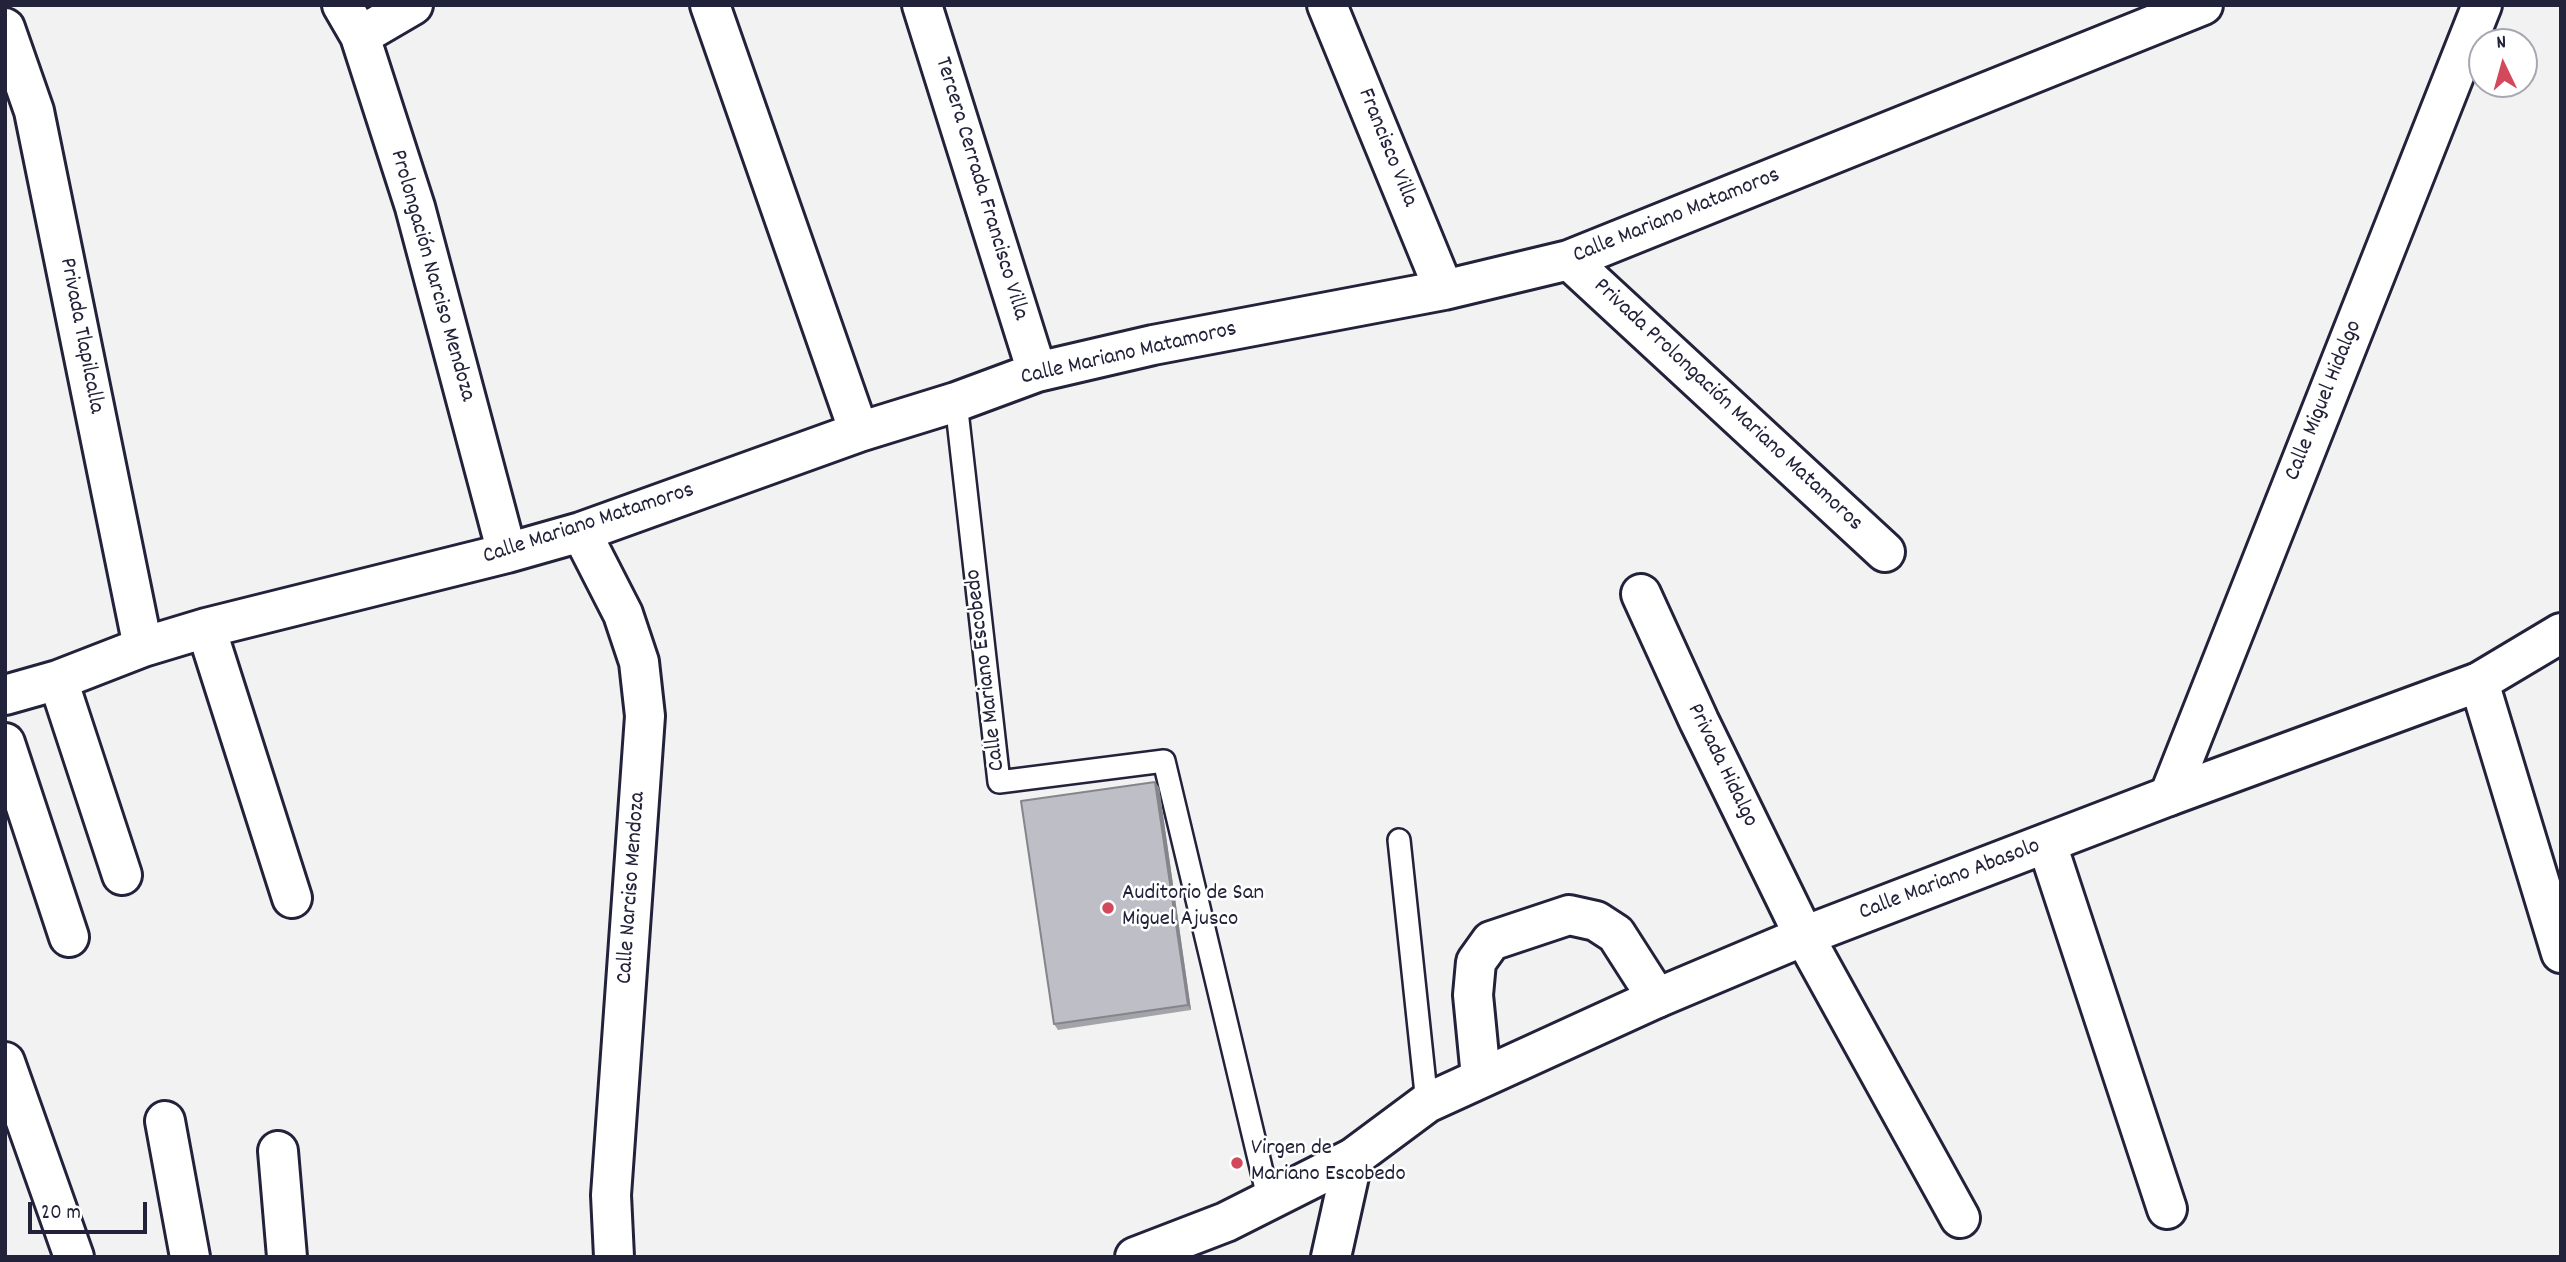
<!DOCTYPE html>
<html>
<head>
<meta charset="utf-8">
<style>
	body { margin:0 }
	#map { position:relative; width:2566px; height:1262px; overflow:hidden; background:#f2f2f3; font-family:Dekko,sans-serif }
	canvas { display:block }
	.frame { position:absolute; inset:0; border:7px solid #22223b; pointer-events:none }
	.north { position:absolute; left:2468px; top:28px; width:70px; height:70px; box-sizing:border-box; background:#fff; border:2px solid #a7a7b1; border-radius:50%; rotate:355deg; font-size:19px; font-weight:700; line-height:28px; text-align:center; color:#22223b }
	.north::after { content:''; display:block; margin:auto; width:24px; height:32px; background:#d1495b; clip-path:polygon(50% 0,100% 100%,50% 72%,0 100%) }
	.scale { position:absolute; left:28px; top:1202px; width:119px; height:32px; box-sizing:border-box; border:4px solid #22223b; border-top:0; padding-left:9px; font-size:21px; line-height:24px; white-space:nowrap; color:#22223b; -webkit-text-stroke:5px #fff; paint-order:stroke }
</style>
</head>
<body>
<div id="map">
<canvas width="2566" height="1262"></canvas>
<div class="frame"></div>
<div class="north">N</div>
<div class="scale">20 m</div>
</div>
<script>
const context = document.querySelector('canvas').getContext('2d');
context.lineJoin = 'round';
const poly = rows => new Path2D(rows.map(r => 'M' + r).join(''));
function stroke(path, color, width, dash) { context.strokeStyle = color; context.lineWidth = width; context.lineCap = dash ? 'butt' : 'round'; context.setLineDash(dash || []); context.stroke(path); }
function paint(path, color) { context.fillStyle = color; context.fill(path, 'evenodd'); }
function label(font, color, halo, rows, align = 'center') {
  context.font = font + ' Dekko,sans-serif'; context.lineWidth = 5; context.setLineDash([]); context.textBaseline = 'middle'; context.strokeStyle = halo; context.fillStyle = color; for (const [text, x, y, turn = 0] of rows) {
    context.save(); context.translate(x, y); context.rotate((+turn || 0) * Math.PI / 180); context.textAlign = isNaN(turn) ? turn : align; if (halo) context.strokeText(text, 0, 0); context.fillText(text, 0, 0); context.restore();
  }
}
const service = poly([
	[956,402,999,782,1164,761,1269,1201],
	[1399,840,1427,1103]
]);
const minor = poly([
	[342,5,360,36,415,207,507,553],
	[710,5,859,432],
	[922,5,1037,372],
	[1327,5,1444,290],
	[5,28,34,111,143,647],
	[360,36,413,5],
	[1569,260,1885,552],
	[581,532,623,614,639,662,645,716,611,1195,614,1257],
	[1641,594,1699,721,1804,936,1960,1218],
	[206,628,292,898],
	[58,680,122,875],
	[2479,682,2561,953],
	[5,695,58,680,143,647,206,628,507,553,581,532,859,432,956,402,1037,372,1153,345,1444,290,1569,260,2203,5],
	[5,743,69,937],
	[2047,844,2167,1209],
	[5,1062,74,1257],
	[1481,1077,1473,995,1476,962,1491,941,1569,915,1596,921,1616,934,1657,998],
	[165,1121,190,1257],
	[278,1151,287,1257]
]);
const tertiary = poly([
	[2169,796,2479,682,2561,633],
	[1331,1257,1353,1158]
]);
const secondary = poly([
	[1135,1257,1226,1222,1353,1158,1427,1103,1657,998,1804,936,2169,796,2482,5]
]);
const wall = poly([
	[1159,787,1191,1010,1058,1030,1054,1024]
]);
const shadedWall = poly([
	[1155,782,1159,787,1191,1010,1188,1005]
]);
const building = poly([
	[1155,782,1188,1005,1054,1024,1021,801,1155,782]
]);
const markers = [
	[1108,908,7,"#d1495b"],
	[1237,1163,7,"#d1495b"]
];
const streetNames = [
	["Francisco Villa",1386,148,68],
	["Tercera Cerrada Francisco Villa",980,189,73],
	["Calle Mariano Matamoros",1677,217,-22],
	["Prolongación Narciso Mendoza",431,276,74],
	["Privada Tlapilcalla",80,336,79],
	["Calle Mariano Matamoros",1129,355,-13],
	["Calle Miguel Hidalgo",2325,401,-68],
	["Privada Prolongación Mariano Matamoros",1727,406,43],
	["Calle Mariano Matamoros",589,525,-18],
	["Calle Mariano Escobedo",987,670,-97],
	["Privada Hidalgo",1721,766,64],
	["Calle Mariano Abasolo",1950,881,-21],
	["Calle Narciso Mendoza",633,888,-86]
];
const poiNames = [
	["Auditorio de San",1122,895],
	["Miguel Ajusco",1122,921],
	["Virgen de",1251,1150],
	["Mariano Escobedo",1251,1176]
];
stroke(service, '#22223b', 26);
stroke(minor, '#22223b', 44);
stroke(tertiary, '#22223b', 44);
stroke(secondary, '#22223b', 44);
stroke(service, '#fff', 21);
stroke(minor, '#fff', 38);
stroke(tertiary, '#fff', 38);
stroke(secondary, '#fff', 38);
paint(wall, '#a3a3aa');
paint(shadedWall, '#85858b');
paint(building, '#bebec6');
stroke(building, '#85858b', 2);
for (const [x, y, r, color] of markers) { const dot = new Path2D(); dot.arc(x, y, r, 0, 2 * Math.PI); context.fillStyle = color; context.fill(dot); stroke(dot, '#fff', 2.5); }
label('23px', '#22223b', '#fff', streetNames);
label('23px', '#22223b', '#fff', poiNames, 'left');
</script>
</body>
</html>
